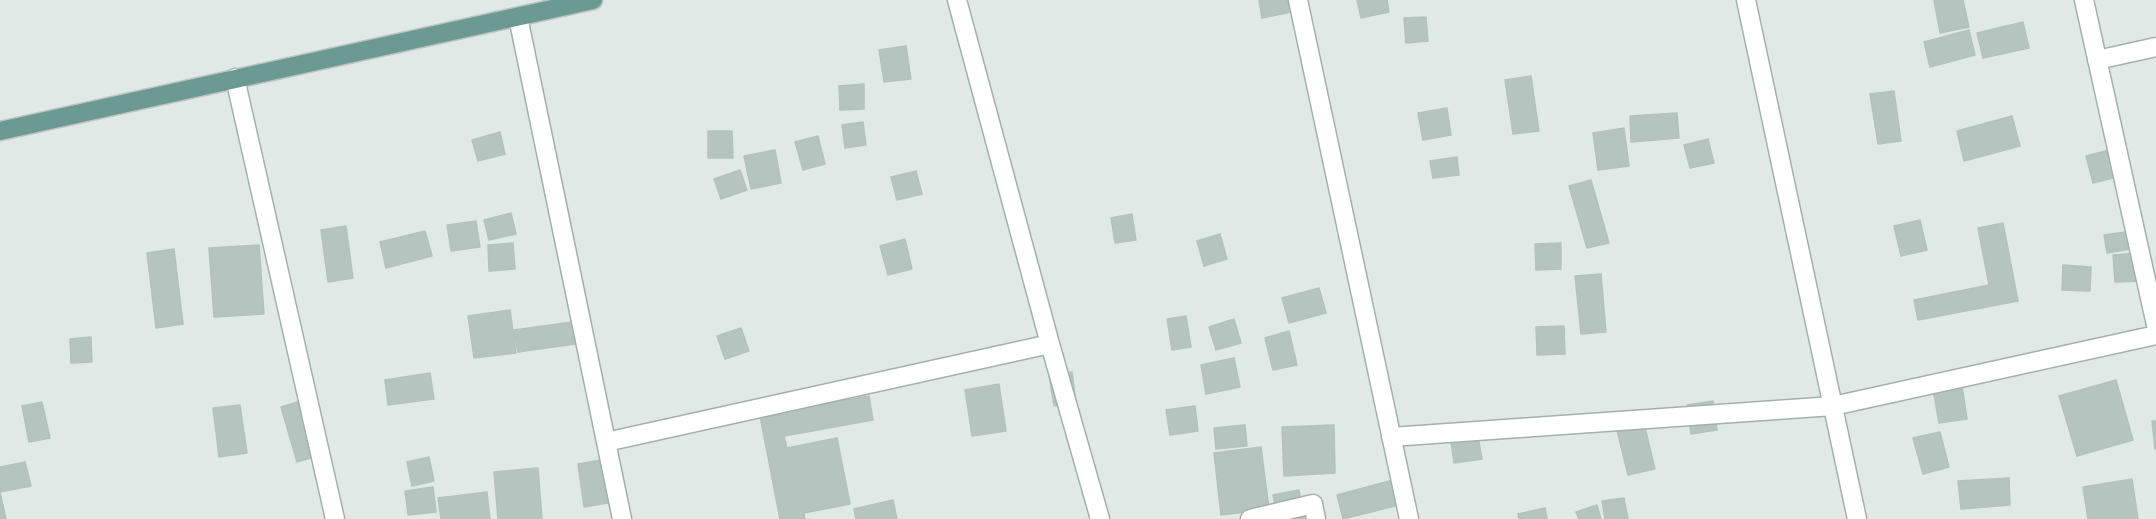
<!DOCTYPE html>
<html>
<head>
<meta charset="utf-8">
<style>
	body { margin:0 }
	canvas { display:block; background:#e0e9e6 }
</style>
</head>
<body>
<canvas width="2156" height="519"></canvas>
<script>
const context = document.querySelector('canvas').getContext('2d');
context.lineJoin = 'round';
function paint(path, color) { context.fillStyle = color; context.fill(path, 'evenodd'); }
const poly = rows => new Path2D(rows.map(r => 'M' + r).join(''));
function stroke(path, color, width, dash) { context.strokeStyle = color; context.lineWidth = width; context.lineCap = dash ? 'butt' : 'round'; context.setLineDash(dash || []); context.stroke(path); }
const building = poly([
	[1259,0,1288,0,1291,12,1262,18,1259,0],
	[1357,0,1387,0,1389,12,1361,18,1357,0],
	[1934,0,1963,0,1969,27,1940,33,1934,0],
	[1426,17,1428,41,1406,43,1404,18,1426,17],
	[2023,22,2029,48,1983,58,1977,33,2023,22],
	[1969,30,1975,55,1930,67,1924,42,1969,30],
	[906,46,911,79,884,82,879,50,906,46],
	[1531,76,1539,131,1513,134,1505,80,1531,76],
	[864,84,864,109,840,110,839,86,864,84],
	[1894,91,1901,141,1878,144,1870,94,1894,91],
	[1447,108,1451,135,1423,140,1418,113,1447,108],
	[1677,113,1679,138,1631,142,1630,116,1677,113],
	[2012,116,2020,146,1964,161,1957,131,2012,116],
	[863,122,866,145,845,148,842,125,863,122],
	[1624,128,1629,166,1598,170,1593,133,1624,128],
	[708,131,732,131,733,158,708,158,708,131],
	[500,132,505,154,478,161,472,140,500,132],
	[818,136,825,164,803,170,795,142,818,136],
	[1708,139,1714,163,1690,168,1684,145,1708,139],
	[775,150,781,183,751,189,744,156,775,150],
	[2109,150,2117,177,2093,183,2086,156,2109,150],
	[1457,157,1459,175,1433,178,1430,161,1457,157],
	[740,170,747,190,721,199,714,179,740,170],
	[916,171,922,194,897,200,891,177,916,171],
	[1591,180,1609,243,1587,248,1569,186,1591,180],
	[511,213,516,234,489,240,484,220,511,213],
	[1132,214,1136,240,1115,243,1111,218,1132,214],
	[1920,220,1927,250,1901,256,1894,226,1920,220],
	[476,221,480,247,451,251,447,225,476,221],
	[2003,223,2018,301,1918,320,1914,300,1989,285,1978,228,2003,223],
	[346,226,353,278,328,282,321,230,346,226],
	[425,231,432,256,386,268,380,242,425,231],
	[2133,231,2136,248,2107,253,2104,235,2133,231],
	[1220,234,1227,259,1204,266,1197,241,1220,234],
	[905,239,912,269,888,275,880,246,905,239],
	[513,243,515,269,489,271,488,245,513,243],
	[1561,243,1561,269,1536,270,1535,244,1561,243],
	[259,245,264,314,214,317,209,248,259,245],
	[174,249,183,324,156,328,147,253,174,249],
	[2141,253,2143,281,2115,282,2113,255,2141,253],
	[2063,265,2091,267,2090,291,2062,290,2063,265],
	[1601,274,1606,332,1581,334,1575,276,1601,274],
	[1319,288,1326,313,1289,323,1282,298,1319,288],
	[510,310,516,353,474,358,468,316,510,310],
	[1186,316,1191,347,1172,350,1167,319,1186,316],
	[1234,319,1241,343,1216,350,1209,327,1234,319],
	[572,322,575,344,518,352,514,330,572,322],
	[1564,326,1565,354,1537,355,1536,327,1564,326],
	[741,328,749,351,725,359,717,336,741,328],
	[1289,331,1297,365,1273,370,1265,338,1289,331],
	[91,337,92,362,71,363,70,339,91,337],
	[1234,358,1240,387,1206,394,1201,365,1234,358],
	[1072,372,1076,402,1054,406,1049,375,1072,372],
	[430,373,434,399,388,405,385,380,430,373],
	[1961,379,1967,419,1939,423,1932,383,1961,379],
	[2116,380,2133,440,2077,456,2059,396,2116,380],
	[999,384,1006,431,972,436,965,390,999,384],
	[869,396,873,420,784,436,787,448,837,438,850,504,804,513,805,519,780,519,760,416,869,396],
	[304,400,321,455,297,462,281,407,304,400],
	[1713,401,1717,430,1691,434,1687,405,1713,401],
	[42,402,50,438,29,442,22,406,42,402],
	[240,405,247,453,219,457,213,408,240,405],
	[1195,406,1198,431,1170,435,1166,410,1195,406],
	[1641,411,1655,469,1628,475,1614,418,1641,411],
	[2152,421,2156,421,2156,448,2155,449,2152,421],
	[1245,425,1247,446,1216,449,1214,428,1245,425],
	[1334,425,1335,473,1284,476,1282,427,1334,425],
	[1477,431,1482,459,1454,463,1450,435,1477,431],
	[1940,432,1949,467,1923,474,1913,438,1940,432],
	[1261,447,1269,509,1221,515,1214,453,1261,447],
	[429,457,434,481,412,486,407,462,429,457],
	[601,460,608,503,584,507,578,464,601,460],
	[25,462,31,486,0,492,6,519,0,519,0,467,25,462],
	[538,468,542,519,498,519,494,472,538,468],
	[2009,478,2010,505,1961,509,1958,481,2009,478],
	[1397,479,1403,504,1343,519,1337,495,1397,479],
	[2132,479,2138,519,2088,519,2083,487,2132,479],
	[433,487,436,512,408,515,405,491,433,487],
	[1299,490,1304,519,1278,519,1273,495,1299,490],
	[487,492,490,519,441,519,438,498,487,492],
	[1624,498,1628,519,1605,519,1602,501,1624,498],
	[893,500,897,519,856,519,854,509,893,500],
	[1597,505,1601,519,1579,519,1576,512,1597,505],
	[1545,508,1547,519,1519,519,1518,514,1545,508]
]);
const minor = poly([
	[957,0,1050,344,1100,519],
	[1298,0,1409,519],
	[1746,0,1857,519],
	[2084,0,2156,325],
	[518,17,622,519],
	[2097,60,2156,47],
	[235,78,335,519],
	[1391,437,1833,406,2156,335],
	[606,442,1050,344],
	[1250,519,1313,504,1316,519]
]);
const major = poly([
	[0,131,593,0]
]);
paint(building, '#b6c4bf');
stroke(building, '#b4c2bd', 1.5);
stroke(minor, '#a4b0ad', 21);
stroke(major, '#bdc3c2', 21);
stroke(minor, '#fff', 18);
stroke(major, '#6a9a91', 18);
</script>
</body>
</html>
